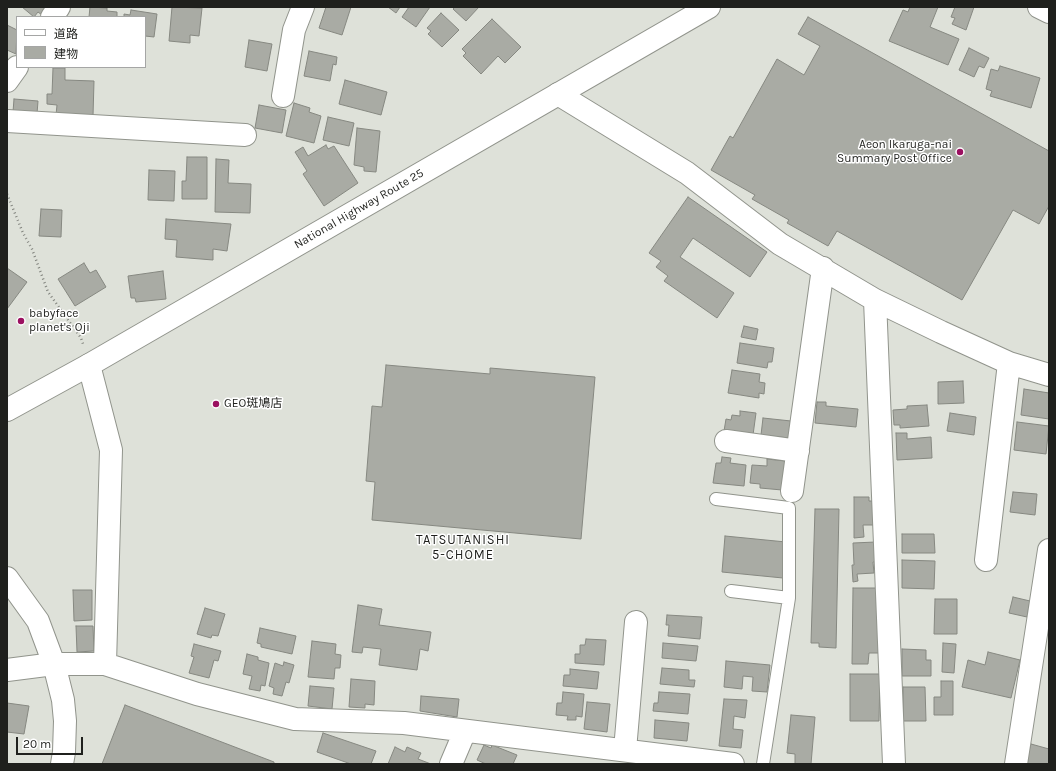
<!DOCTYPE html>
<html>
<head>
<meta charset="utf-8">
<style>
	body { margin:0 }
	#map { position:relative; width:1056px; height:771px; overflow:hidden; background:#dee1d9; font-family:Karla,"Noto Sans JP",sans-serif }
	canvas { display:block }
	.frame { position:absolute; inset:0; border:8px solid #1f201d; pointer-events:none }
	.legend { position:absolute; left:16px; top:16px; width:130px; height:52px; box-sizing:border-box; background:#fff; border:1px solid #a5a6a5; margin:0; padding:5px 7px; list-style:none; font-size:12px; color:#1f201d }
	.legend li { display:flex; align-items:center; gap:8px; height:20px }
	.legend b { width:20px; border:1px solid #a5a6a5 }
	.scale { position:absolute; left:16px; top:737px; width:67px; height:18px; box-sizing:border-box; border:2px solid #1f201d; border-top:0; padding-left:5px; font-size:12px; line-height:14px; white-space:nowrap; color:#1f201d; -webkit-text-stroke:3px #fff; paint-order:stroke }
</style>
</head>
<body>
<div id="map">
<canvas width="1056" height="771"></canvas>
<div class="frame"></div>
<ul class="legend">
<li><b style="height:5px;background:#fff"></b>道路</li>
<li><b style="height:11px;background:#a9aba4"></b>建物</li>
</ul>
<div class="scale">20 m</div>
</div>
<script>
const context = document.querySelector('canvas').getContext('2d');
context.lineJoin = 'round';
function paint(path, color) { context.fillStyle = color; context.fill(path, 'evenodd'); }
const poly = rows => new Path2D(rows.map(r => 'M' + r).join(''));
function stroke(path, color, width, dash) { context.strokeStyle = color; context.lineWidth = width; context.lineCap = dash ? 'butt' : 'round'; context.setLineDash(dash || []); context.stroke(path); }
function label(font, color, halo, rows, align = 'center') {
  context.font = font + ' Karla,"Noto Sans JP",sans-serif'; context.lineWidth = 3; context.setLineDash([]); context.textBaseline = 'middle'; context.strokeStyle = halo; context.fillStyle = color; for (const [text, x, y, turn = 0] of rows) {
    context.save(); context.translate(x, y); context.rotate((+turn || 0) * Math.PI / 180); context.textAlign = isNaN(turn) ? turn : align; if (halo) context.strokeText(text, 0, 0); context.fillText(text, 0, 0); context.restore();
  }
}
const building = poly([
	[22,7,49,7,42,15,38,12,34,17,22,7],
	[90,7,107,8,107,11,117,12,117,17,89,17,90,7],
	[172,7,202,8,199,36,190,35,190,43,169,41,172,7],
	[326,7,351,7,342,35,319,28,326,7],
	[388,7,400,7,396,13,388,7],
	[409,7,430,7,416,27,402,17,409,7],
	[455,7,479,7,466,21,453,9,455,7],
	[910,7,938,7,930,27,959,39,948,65,889,41,903,10,908,12,910,7],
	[955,7,974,7,966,30,952,24,955,18,951,17,955,7],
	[131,10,157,14,154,37,145,36,145,17,124,17,124,14,130,15,131,10],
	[441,13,459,30,442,47,428,34,431,31,427,28,441,13],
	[808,17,1049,151,1049,206,1039,224,1013,210,962,300,837,231,828,246,787,223,789,220,752,199,755,195,711,170,730,136,733,138,777,59,804,75,820,46,798,34,808,17],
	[492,19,521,47,505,63,498,56,481,74,463,56,466,53,462,49,492,19],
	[7,25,17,30,16,54,7,50,7,25],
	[249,40,272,44,267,71,245,67,249,40],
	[969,48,989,58,984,68,979,66,974,77,959,70,969,48],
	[309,51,337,57,336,65,333,64,330,81,304,76,309,51],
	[1000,66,1040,78,1031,108,990,96,992,91,986,89,991,69,998,71,1000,66],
	[53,68,65,68,65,80,94,81,93,116,56,115,57,105,47,104,47,94,52,94,53,68],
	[345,80,387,92,381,115,339,104,345,80],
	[14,99,38,101,37,114,13,112,14,99],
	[294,103,310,108,309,112,321,116,314,143,286,136,294,103],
	[259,105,286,110,282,133,255,128,259,105],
	[328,117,354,123,349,146,323,140,328,117],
	[357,128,380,131,376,172,364,171,364,167,354,165,357,128],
	[326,145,328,149,334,146,358,183,324,206,303,174,307,171,295,152,303,147,308,156,326,145],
	[187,157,207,157,207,199,182,199,182,181,186,181,187,157],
	[216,159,229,160,228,183,251,184,250,213,215,212,216,159],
	[149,170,175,171,174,201,148,200,149,170],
	[688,197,767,252,750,277,693,238,680,257,734,293,717,318,664,281,668,276,656,267,661,261,649,253,688,197],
	[41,209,62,210,61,237,39,236,41,209],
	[166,219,231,224,227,251,213,249,213,260,176,257,177,240,165,239,166,219],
	[84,263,90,273,96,270,106,287,75,306,58,279,84,263],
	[7,268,27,282,7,309,7,268],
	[163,271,166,299,136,302,135,298,131,298,128,276,163,271],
	[744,326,758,329,756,340,741,337,744,326],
	[740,343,774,348,772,362,768,362,767,368,737,363,740,343],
	[386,365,490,374,490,368,595,377,581,539,372,520,375,482,366,481,372,406,382,407,386,365],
	[732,370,760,374,759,382,765,383,764,394,759,393,759,398,728,393,732,370],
	[963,381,964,403,938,404,938,382,963,381],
	[1024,389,1049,393,1049,419,1021,415,1024,389],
	[817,402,826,402,826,406,858,409,856,427,815,423,817,402],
	[927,405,929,426,900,428,900,425,894,425,893,410,907,409,907,406,927,405],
	[740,411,756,413,753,435,724,431,726,419,731,420,732,415,740,416,740,411],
	[950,413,976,417,974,435,947,431,950,413],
	[763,418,791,421,789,438,761,435,763,418],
	[1017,422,1049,426,1046,454,1014,450,1017,422],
	[896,433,907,433,907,439,931,437,932,458,897,460,896,433],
	[722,457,731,458,730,463,746,465,744,486,713,483,716,463,721,463,722,457],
	[767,459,785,461,782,490,760,488,760,484,750,483,752,465,767,466,767,459],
	[1013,492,1037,494,1035,515,1010,512,1013,492],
	[854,497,869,497,869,501,877,501,877,525,863,525,864,537,854,538,854,497],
	[815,509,839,509,836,648,819,647,819,643,811,643,815,509],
	[902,534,934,534,935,553,902,553,902,534],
	[725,536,786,542,783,578,722,572,725,536],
	[876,542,877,562,873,562,874,573,857,574,858,581,853,582,852,565,854,565,853,543,876,542],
	[902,560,935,561,934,589,902,588,902,560],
	[853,588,880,588,880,653,869,653,868,664,852,664,853,588],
	[73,590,92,590,92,620,74,621,73,590],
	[1013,597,1030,601,1027,617,1009,613,1013,597],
	[935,599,957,599,957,634,934,634,935,599],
	[358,605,382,609,379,625,431,632,428,651,420,649,417,670,379,665,381,649,363,647,362,653,352,652,358,605],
	[205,608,225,614,218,636,212,635,211,638,197,634,205,608],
	[667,615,702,617,700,639,668,636,669,625,666,625,667,615],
	[76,626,93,626,94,651,77,652,76,626],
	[260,628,296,636,292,654,261,647,261,644,257,643,260,628],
	[586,639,606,640,604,665,575,663,575,654,580,654,580,645,585,645,586,639],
	[312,641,336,644,335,654,341,655,340,668,335,668,334,679,308,677,312,641],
	[663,643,698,646,696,661,662,658,663,643],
	[943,643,956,644,954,673,942,672,943,643],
	[194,644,221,651,218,661,214,660,209,678,189,673,194,657,191,656,194,644],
	[902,649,926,650,926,660,931,660,931,676,902,676,902,649],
	[988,652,1020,660,1011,698,962,687,968,660,985,665,988,652],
	[247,654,258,657,258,660,269,663,265,686,261,685,260,691,249,689,252,676,243,674,247,654],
	[726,661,770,665,767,692,752,691,753,677,743,676,742,689,724,687,726,661],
	[284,662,294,665,289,683,286,682,282,696,273,694,274,688,269,686,275,663,283,666,284,662],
	[662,668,689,670,689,680,695,680,694,687,660,684,662,668],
	[570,669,599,672,597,689,563,686,564,675,570,675,570,669],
	[850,674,880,674,879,721,850,721,850,674],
	[351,679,375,681,374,705,365,704,365,708,349,707,351,679],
	[941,681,953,681,953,715,934,715,934,697,941,697,941,681],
	[310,686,334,688,332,709,308,706,310,686],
	[903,687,925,687,926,721,903,721,903,687],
	[563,692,584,694,582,717,576,716,576,720,567,720,568,716,556,715,557,703,562,703,563,692],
	[659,692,690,694,688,714,653,711,654,703,658,703,659,692],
	[421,696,459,699,457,717,420,711,421,696],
	[724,699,747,700,745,718,734,716,733,729,743,730,741,748,719,746,724,699],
	[587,702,610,704,607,732,584,729,587,702],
	[7,703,29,706,24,734,7,732,7,703],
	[125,705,274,762,274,764,102,764,125,705],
	[791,715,815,717,811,764,795,764,795,754,787,753,791,715],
	[655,720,689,723,687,741,654,738,655,720],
	[323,733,376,751,371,764,351,764,317,752,323,733],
	[1031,744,1049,749,1049,764,1025,764,1031,744],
	[484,745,491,748,492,745,517,755,513,764,486,764,477,760,484,745],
	[395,747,405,752,407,747,421,753,418,759,431,764,388,764,395,747]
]);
const path = poly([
	[7,194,23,233,32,249,48,292,81,338,83,344]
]);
const service = poly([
	[716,499,789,508,789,598,763,764],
	[731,591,789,598]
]);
const minor = poly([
	[1039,7,1049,12],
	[52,17,59,7],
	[7,81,17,67],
	[558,94,687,173,780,244,875,300,941,332,1009,363,1049,375],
	[283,96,294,30,303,7],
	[7,121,245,135],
	[875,300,894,764],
	[89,365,111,450,105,664],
	[726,441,798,451],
	[792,491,823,268],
	[986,560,1009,363],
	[7,670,54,664,105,664,197,694,295,719,404,723,733,764],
	[625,750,636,622],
	[451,764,465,731],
	[1016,764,1049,550]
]);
const tertiary = poly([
	[7,578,38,621,54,664,63,700,65,721,64,752,62,764]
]);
const trunk = poly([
	[7,410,89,365,709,7]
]);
const markers = [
	[960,152,4,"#9b1060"],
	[21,321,4,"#9b1060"],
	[216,404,4,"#9b1060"]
];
const poiNames = [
	["Aeon Ikaruga-nai",952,145,"right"],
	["Summary Post Office",952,159,"right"],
	["babyface",29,314],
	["planet's Oji",29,328],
	["GEO斑鳩店",224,404]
];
const streetNames = [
	["National Highway Route 25",359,209,-30]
];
const neighbourhoodNames = [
	["TATSUTANISHI",463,540],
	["5-CHOME",463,555]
];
paint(building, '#a9aba4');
stroke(building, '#868881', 1);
stroke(service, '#91948c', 14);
stroke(minor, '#91948c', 24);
stroke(tertiary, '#91948c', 24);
stroke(trunk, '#91948c', 24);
stroke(path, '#83857f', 2.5, [1, 3]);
stroke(service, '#fff', 12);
stroke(minor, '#fff', 22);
stroke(tertiary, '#fff', 22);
stroke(trunk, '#fff', 22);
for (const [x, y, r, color] of markers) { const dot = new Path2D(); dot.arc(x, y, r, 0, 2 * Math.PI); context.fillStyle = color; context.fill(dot); stroke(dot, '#fff', 1.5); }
label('12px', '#1f201d', '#fff', poiNames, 'left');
label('12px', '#1f201d', '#fff', streetNames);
context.letterSpacing = '1px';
label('13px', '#1f201d', '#fff', neighbourhoodNames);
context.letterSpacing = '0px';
</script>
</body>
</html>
